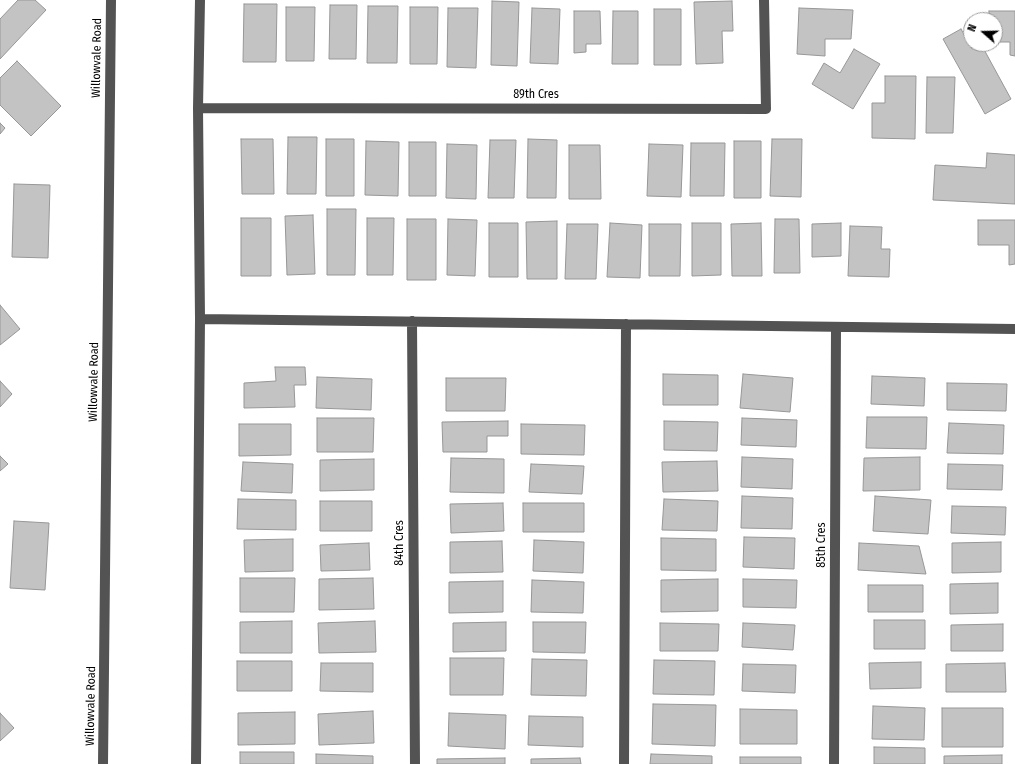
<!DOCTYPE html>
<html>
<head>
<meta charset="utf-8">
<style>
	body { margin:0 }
	#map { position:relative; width:1015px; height:764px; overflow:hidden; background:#fff; font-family:"Fira Sans Condensed",sans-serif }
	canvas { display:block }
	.north { position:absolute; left:963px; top:12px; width:40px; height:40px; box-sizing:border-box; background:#fff; border:1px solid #999; border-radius:50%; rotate:290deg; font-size:11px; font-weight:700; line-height:16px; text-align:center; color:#000 }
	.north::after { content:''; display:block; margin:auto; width:14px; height:18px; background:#000; clip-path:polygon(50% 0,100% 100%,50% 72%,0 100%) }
</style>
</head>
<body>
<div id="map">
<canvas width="1015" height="764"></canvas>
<div class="north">N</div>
</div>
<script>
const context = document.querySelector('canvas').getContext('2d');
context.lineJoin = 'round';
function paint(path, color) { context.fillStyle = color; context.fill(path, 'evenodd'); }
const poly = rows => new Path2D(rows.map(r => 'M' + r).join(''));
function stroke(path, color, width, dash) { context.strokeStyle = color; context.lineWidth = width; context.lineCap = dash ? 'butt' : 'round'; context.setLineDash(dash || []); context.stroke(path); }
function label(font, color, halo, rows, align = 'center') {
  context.font = font + ' "Fira Sans Condensed",sans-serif'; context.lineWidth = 4; context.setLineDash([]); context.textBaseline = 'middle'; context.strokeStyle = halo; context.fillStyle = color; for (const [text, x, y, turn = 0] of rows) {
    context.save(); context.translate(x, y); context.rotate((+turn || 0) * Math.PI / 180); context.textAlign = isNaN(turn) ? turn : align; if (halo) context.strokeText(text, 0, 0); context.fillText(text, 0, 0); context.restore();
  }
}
const building = poly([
	[18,0,35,0,46,10,0,59,0,19,18,0],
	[492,1,519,2,517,66,491,65,492,1],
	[732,1,733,31,722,31,723,63,696,64,694,2,732,1],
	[244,4,277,4,276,62,243,62,244,4],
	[330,5,357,5,356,59,329,59,330,5],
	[368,6,398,6,397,63,367,63,368,6],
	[286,7,315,7,314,61,286,61,286,7],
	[410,7,438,7,437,64,410,64,410,7],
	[448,8,478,8,476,68,447,67,448,8],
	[532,8,560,9,558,64,530,63,532,8],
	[799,8,853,10,851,39,825,39,825,56,797,54,799,8],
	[654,9,681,9,681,65,654,65,654,9],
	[574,11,600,11,601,44,586,44,586,52,574,53,574,11],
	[613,11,638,11,638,64,612,64,613,11],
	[989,11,1015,11,1015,56,1010,55,1010,42,995,42,995,20,989,20,989,11],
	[961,29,972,49,981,44,1011,99,985,114,943,39,961,29],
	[854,49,880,64,853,109,812,84,824,63,840,73,854,49],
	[17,61,61,106,31,136,0,105,0,78,17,61],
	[885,76,916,76,915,139,872,138,872,103,885,103,885,76],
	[927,77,955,77,953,133,926,133,927,77],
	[0,123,5,128,0,134,0,123],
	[288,137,317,137,316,194,287,194,288,137],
	[241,139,273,139,274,194,242,194,241,139],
	[326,139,354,139,354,196,326,196,326,139],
	[528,139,557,140,556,198,527,198,528,139],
	[772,139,802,139,801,197,770,196,772,139],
	[490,140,516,140,514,198,488,198,490,140],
	[366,141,399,142,398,196,365,195,366,141],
	[734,141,761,141,761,198,734,198,734,141],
	[409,142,436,142,436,196,409,196,409,142],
	[691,143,725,143,724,196,690,196,691,143],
	[447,144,477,145,476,199,446,198,447,144],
	[649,144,683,145,681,197,647,196,649,144],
	[569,145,600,145,601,199,569,199,569,145],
	[987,153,1015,155,1015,204,933,200,935,165,986,168,987,153],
	[14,184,50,185,48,258,12,257,14,184],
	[327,209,356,209,355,275,327,275,327,209],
	[313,215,315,274,287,275,285,216,313,215],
	[241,218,271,218,271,276,241,276,241,218],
	[367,218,394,218,393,275,367,275,367,218],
	[407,219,436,219,436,280,407,280,407,219],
	[448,219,477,220,475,276,447,275,448,219],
	[775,219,799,219,800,273,774,273,775,219],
	[978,220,1015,220,1015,264,1009,265,1009,245,978,245,978,220],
	[557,221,557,279,527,279,526,222,557,221],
	[489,223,518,223,518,277,489,277,489,223],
	[610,223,642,225,640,278,607,277,610,223],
	[692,223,721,223,721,275,692,276,692,223],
	[761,223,762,276,732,276,731,224,761,223],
	[841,223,841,256,812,257,812,224,841,223],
	[567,224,598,224,596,279,565,279,567,224],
	[649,224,681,224,680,276,649,276,649,224],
	[850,226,882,227,881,249,890,249,889,277,848,276,850,226],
	[0,305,20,329,0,345,0,305],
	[275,367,305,367,306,385,294,385,295,407,244,408,244,383,276,381,275,367],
	[663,374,718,375,718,405,663,405,663,374],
	[743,374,793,378,790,412,740,408,743,374],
	[872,376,925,378,924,406,871,404,872,376],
	[317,377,372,379,371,410,316,408,317,377],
	[446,378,506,378,505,411,446,411,446,378],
	[0,381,12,394,0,407,0,381],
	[947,383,1007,384,1006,411,947,410,947,383],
	[867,417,927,417,926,449,866,448,867,417],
	[317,418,374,418,373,452,317,452,317,418],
	[742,418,797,420,796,447,741,445,742,418],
	[508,421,508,436,487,436,487,452,443,452,442,422,508,421],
	[664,421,718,422,717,451,664,450,664,421],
	[949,423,1004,425,1003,454,947,453,949,423],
	[239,424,291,424,291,455,239,456,239,424],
	[521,424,585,425,584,455,521,454,521,424],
	[0,456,8,464,0,471,0,456],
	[742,457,793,459,792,489,741,487,742,457],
	[920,457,920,490,863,491,864,458,920,457],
	[451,458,504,459,504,493,450,492,451,458],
	[374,459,374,490,320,491,320,460,374,459],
	[717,461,718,491,663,492,662,462,717,461],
	[243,462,293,464,292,493,241,491,243,462],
	[531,464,584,466,582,494,529,492,531,464],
	[948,464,1003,465,1002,490,947,489,948,464],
	[742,496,793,498,792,529,741,528,742,496],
	[875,496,931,500,928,534,873,531,875,496],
	[238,499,296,500,296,530,237,529,238,499],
	[664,499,718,501,717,531,662,530,664,499],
	[320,501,372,501,372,531,320,531,320,501],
	[503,503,504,531,451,533,450,504,503,503],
	[523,503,584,503,584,532,523,532,523,503],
	[952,506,1006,507,1005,535,951,533,952,506],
	[14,521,49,523,45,590,10,588,14,521],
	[744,537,795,538,794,569,743,567,744,537],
	[661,538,716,539,716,571,661,570,661,538],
	[293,539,293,571,245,572,244,540,293,539],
	[534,540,584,542,583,573,533,571,534,540],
	[502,541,503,572,450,573,450,542,502,541],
	[1001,542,1001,572,952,573,952,543,1001,542],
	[369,543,370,570,321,571,320,545,369,543],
	[859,543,919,546,926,574,858,570,859,543],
	[240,578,295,578,294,612,240,612,240,578],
	[373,578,374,609,319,610,319,579,373,578],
	[718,579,718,611,661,612,661,580,718,579],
	[743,579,797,580,796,608,743,607,743,579],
	[532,580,584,582,583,613,531,612,532,580],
	[503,581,503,612,449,613,449,582,503,581],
	[998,583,998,613,950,614,950,584,998,583],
	[868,585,923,585,923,612,868,612,868,585],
	[874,620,925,620,925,649,874,649,874,620],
	[292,621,292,653,240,653,240,622,292,621],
	[375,621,376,652,319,653,318,623,375,621],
	[506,622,506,651,453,652,453,623,506,622],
	[533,622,586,622,585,653,533,652,533,622],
	[660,623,719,624,718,651,660,651,660,623],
	[743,623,795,625,793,650,742,647,743,623],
	[1003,624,1003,651,951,651,951,625,1003,624],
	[450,658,504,658,503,695,450,695,450,658],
	[532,659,587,660,586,696,531,695,532,659],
	[654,660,715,661,714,695,653,694,654,660],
	[237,661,292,661,292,691,237,691,237,661],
	[921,662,921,688,870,689,869,663,921,662],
	[321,663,373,663,373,692,320,691,321,663],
	[1005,663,1006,692,946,692,946,664,1005,663],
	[743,664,796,665,795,693,742,691,743,664],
	[653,704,716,705,715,746,652,744,653,704],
	[873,706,925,708,924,740,872,739,873,706],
	[942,708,1003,708,1003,747,942,747,942,708],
	[740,709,797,710,797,744,740,744,740,709],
	[373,711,374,743,319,745,318,714,373,711],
	[295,712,295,744,238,745,238,713,295,712],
	[0,713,14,728,0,741,0,713],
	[449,713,506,715,505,749,448,746,449,713],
	[529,716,583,717,583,747,528,745,529,716],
	[874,747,925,748,925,764,874,764,874,747],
	[240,752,294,752,294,764,240,764,240,752],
	[316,754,373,756,373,764,316,764,316,754],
	[651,754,712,756,712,764,650,764,651,754],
	[1002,755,1002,764,944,764,944,756,1002,755],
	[740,757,801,757,801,764,740,764,740,757],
	[505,758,505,764,437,764,437,759,505,758],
	[580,758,581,764,531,764,531,759,580,758]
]);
const minor = poly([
	[198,108,766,109,764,0],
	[200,319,1015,329],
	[412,321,415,764],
	[103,764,111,0],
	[196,764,200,319,198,108,200,0],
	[624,764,626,324],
	[834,764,836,327]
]);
const streetNames = [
	["Willowvale Road",97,58,-89],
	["89th Cres",536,95],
	["Willowvale Road",94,382,-89],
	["84th Cres",400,543,-90],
	["85th Cres",822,545,-90],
	["Willowvale Road",91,706,-89]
];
paint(building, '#c3c3c3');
stroke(building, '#979797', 1);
stroke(minor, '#535353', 10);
label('12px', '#000', '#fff', streetNames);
</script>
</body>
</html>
